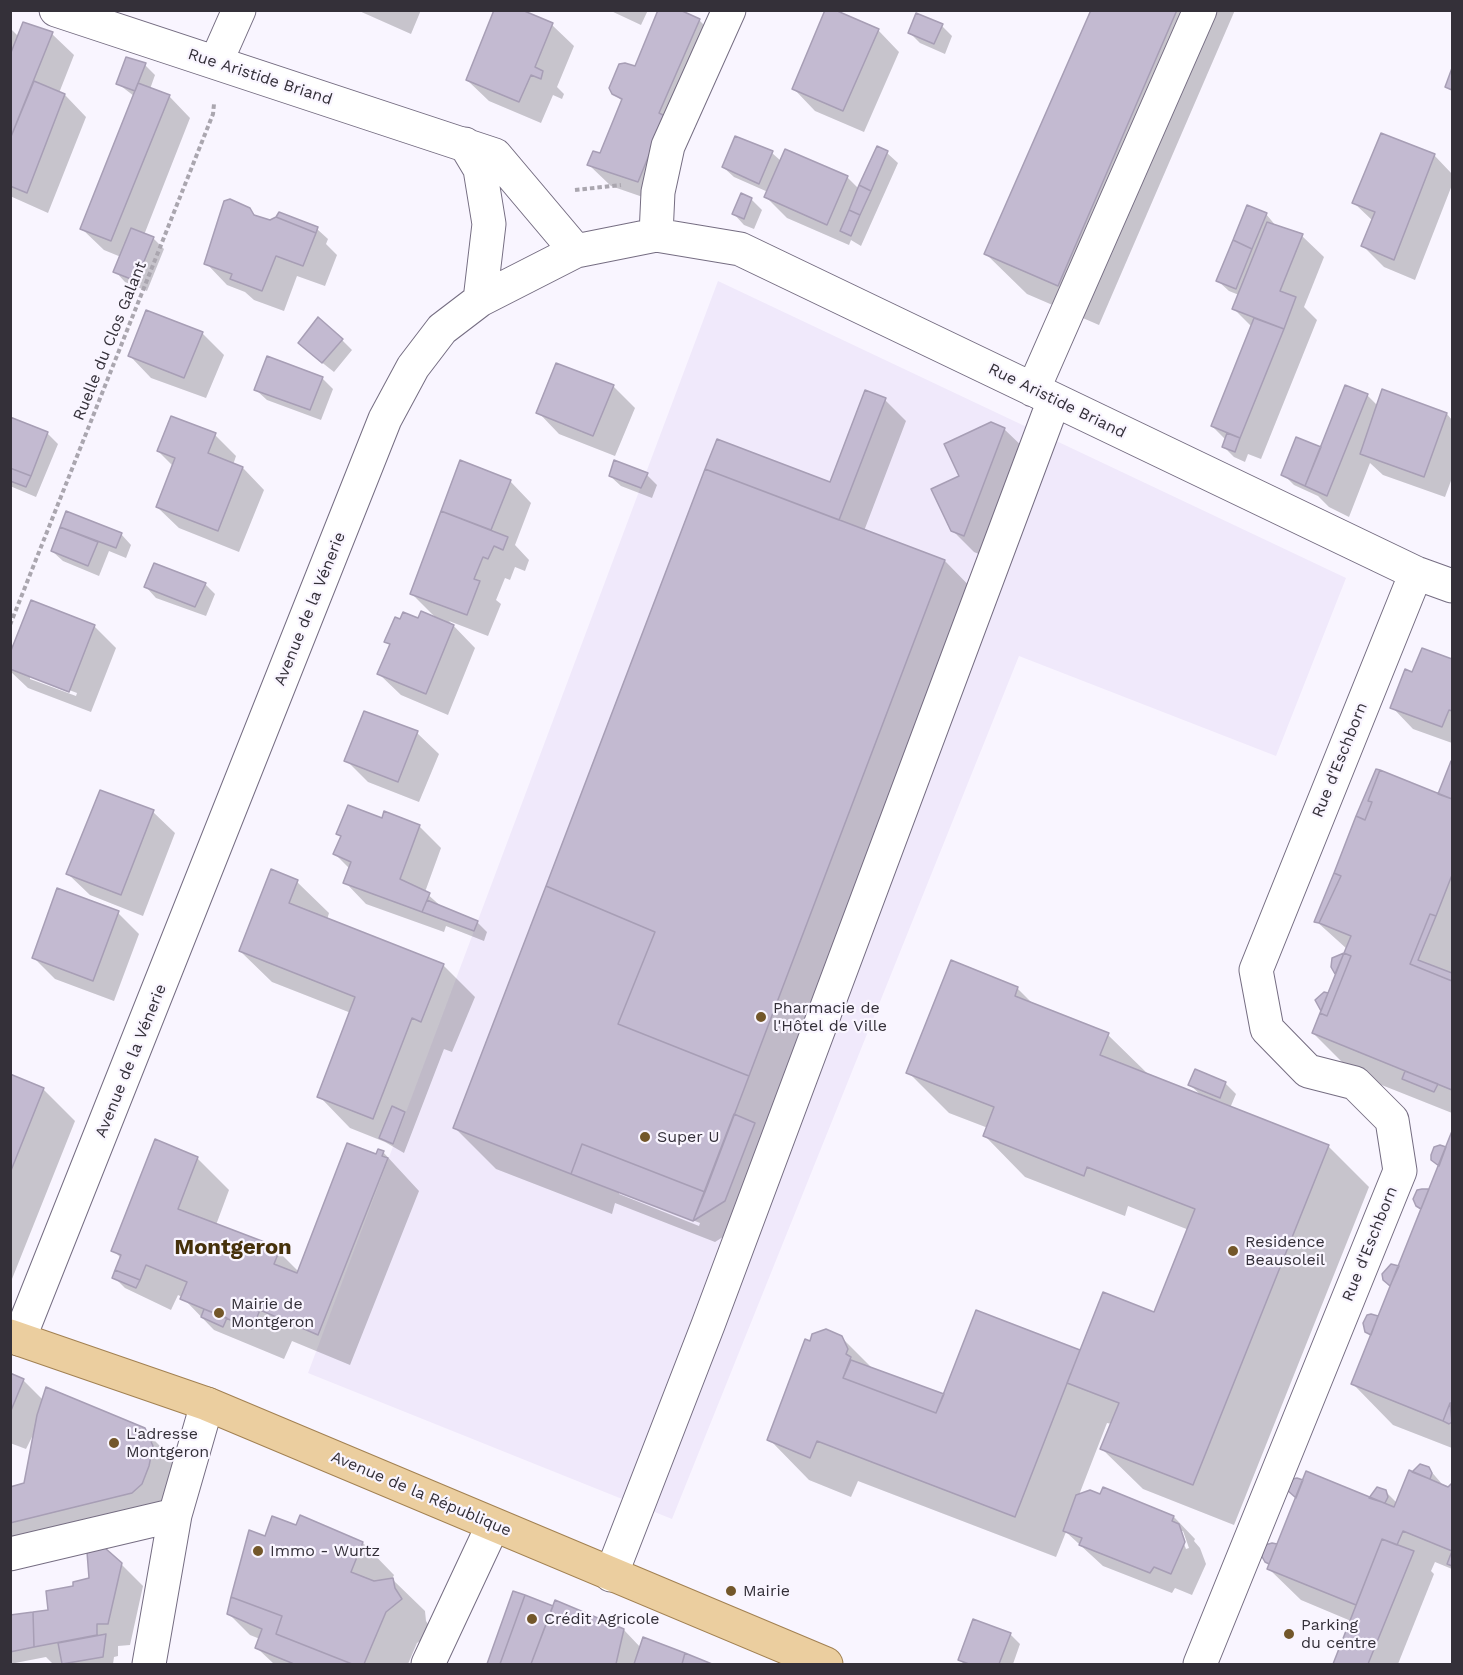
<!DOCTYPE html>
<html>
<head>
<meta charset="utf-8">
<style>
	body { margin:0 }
	#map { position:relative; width:1463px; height:1675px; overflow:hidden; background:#f9f5ff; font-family:"Work Sans",sans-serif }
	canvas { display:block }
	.frame { position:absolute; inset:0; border:12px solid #343039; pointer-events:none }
</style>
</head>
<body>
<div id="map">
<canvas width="1463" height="1675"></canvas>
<div class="frame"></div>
</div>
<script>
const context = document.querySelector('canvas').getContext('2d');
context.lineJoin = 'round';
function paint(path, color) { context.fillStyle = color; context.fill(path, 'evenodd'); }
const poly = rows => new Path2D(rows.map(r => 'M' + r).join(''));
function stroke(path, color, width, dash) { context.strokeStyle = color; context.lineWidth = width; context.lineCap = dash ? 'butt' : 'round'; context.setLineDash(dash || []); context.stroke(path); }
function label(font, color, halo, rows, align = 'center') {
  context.font = font + ' "Work Sans",sans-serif'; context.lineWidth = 4.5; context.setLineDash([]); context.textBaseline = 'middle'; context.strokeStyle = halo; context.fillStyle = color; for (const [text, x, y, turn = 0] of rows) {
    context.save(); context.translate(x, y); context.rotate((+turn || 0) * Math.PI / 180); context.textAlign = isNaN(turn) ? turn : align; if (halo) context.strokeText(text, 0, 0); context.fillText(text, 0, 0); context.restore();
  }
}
const built = poly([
	[718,281,1346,578,1276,756,1019,656,672,1519,308,1373]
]);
const shadow = poly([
	[357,10,421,10,411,34],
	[609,10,648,10,641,25],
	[676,10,699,20,721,42,660,203,611,186,589,165,601,155,623,102,614,93,636,68],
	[1092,10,1235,10,1099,325,1027,294,986,254],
	[552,25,574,46,557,87,564,94,562,99,553,95,541,123,489,101,467,80],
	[942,26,952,36,945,54,920,43,909,32],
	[10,28,19,37,52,34,74,55,59,93,65,95,86,117,48,213,10,196],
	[878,30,899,52,864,132,815,111,794,89],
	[145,65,155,75,150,89,169,96,190,118,144,235,153,238,164,249,147,291,125,282,115,271,121,257,104,250,82,229,134,96,117,83],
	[772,153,781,161,847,177,859,189,887,153,898,163,861,246,851,240,849,245,787,218,766,197,768,192,734,177,723,167],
	[1434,155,1452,174,1452,185,1415,280,1384,267,1363,246,1373,221,1354,203],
	[751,199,762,210,754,229,744,225,734,214],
	[249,209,257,217,270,222,317,229,328,239,326,244,337,255,325,286,297,276,284,311,254,300,245,292,227,285,206,263],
	[1266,214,1276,226,1302,236,1324,257,1304,307,1317,320,1261,459,1248,454,1245,462,1234,457,1223,446,1226,440,1212,426,1252,327,1233,308,1239,295,1229,291,1218,281],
	[202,333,224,355,206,398,151,378,130,356],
	[342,340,352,350,334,372,310,353],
	[322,378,333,389,321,420,267,400,256,390],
	[613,386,635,408,615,456,559,434,538,412],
	[1383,391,1447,414,1452,420,1452,478,1445,497,1383,475,1370,463,1349,517,1329,507,1318,496,1294,485,1283,474,1320,449,1367,395,1378,406],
	[885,400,906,421,864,531,945,561,985,602,737,1228,715,1242,615,1203,612,1214,496,1169,455,1128,831,484],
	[619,1191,700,1223,699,1226,619,1194],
	[10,419,47,433,58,444,36,497,10,486],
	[1004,429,1026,450,986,557,974,552,952,530,961,477],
	[215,435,236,456,233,465,243,468,264,490,239,552,179,528,157,507,173,466,158,451],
	[461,462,510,481,531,503,515,545,529,560,525,571,515,567,510,580,505,578,496,600,501,604,488,636,449,621,475,648,448,715,401,695,379,674,391,646,386,642,401,621,438,620,412,594],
	[647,475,657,485,652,498,621,486,610,476],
	[67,513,121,534,131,545,126,558,109,551,99,576,63,561,52,551],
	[205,584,215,594,206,616,156,598,146,587],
	[32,602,95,627,116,648,91,712,28,688,10,671,10,657],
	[30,675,77,693,76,696,30,679],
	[1422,650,1452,661,1452,743,1413,729,1392,707,1413,674],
	[417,733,439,754,419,802,368,782,346,760],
	[1452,763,1452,1113,1354,1074,1313,1033,1322,1013,1317,1000,1321,995,1329,994,1337,974,1332,962,1336,957,1345,954,1347,949,1316,921,1439,795],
	[153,812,175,833,143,916,90,895,68,874],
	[385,813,420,827,441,848,425,892,444,909,477,922,487,932,484,941,446,926,444,932,366,904,345,882,350,869,335,854,342,838,338,834,383,820],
	[272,871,297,882,329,913,327,920,443,965,475,997,452,1052,444,1049,404,1153,385,1142,350,1128,319,1096,351,1013,272,982,240,951],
	[118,913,139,934,114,1001,55,979,33,957],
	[1017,988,1035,1006,1108,1035,1149,1075,1203,1097,1190,1085,1225,1083,1236,1094,1230,1108,1328,1146,1369,1187,1234,1525,1143,1489,1102,1449,1112,1424,1107,1423,1079,1495,1101,1496,1104,1489,1174,1517,1195,1539,1194,1541,1200,1548,1206,1564,1192,1595,1175,1588,1172,1593,1103,1566,1066,1532,1056,1557,858,1481,851,1497,809,1480,769,1439,810,1343,841,1337,874,1370,944,1396,977,1312,1080,1352,1155,1314,1189,1230,1128,1206,1125,1216,1025,1177,985,1136,988,1128,949,1113,908,1072],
	[1179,1531,1183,1531,1189,1548,1186,1549],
	[10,1076,43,1089,75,1121,10,1284],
	[1452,1135,1452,1448,1393,1425,1353,1384,1372,1337,1367,1332,1379,1319,1392,1286,1384,1274,1399,1267],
	[383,1152,419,1191,350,1365,292,1341,284,1359,214,1330,182,1297,178,1295,171,1310,125,1288,114,1277,122,1259,113,1250,197,1158,229,1190,216,1225,275,1248,299,1272,377,1156],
	[10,1375,23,1380,43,1400,144,1430,176,1462,168,1522,10,1550,10,1488,25,1484,36,1429,26,1449,10,1443],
	[1429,1469,1442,1484,1449,1488,1452,1485,1452,1569,1435,1562,1431,1571,1434,1574,1398,1664,1334,1664,1351,1621,1301,1600,1269,1569,1270,1565,1266,1561,1276,1546,1385,1491,1397,1503],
	[296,1527,363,1543,394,1575,392,1579,425,1611,426,1621,433,1632,417,1643,408,1664,274,1664,257,1648,260,1639,250,1635,229,1614,266,1537],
	[121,1564,143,1586,130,1645,118,1646,118,1656,114,1657,113,1664,53,1664,46,1657,10,1664,10,1617,50,1612,74,1588],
	[514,1593,624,1630,641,1648,644,1639,708,1664,488,1664],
	[1010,1634,1020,1644,1013,1664,964,1664,960,1660]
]);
const building = poly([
	[494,10,522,10,553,23,535,67,543,71,541,79,531,75,519,102,466,80,494,10],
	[658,10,680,10,700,19,659,113,665,116,638,182,587,165,593,151,600,153,622,99,612,94,609,88,619,64,625,63,635,66,658,10],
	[825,10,835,10,879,29,843,111,792,89,825,10],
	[1091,10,1177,10,1058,286,984,254,1091,10],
	[916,13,943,24,934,44,908,33,916,13],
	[23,22,53,32,10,139,10,55,23,22],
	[126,57,146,63,135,91,116,84,126,57],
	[1452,68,1452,90,1445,87,1452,68],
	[34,81,65,94,27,193,10,186,10,139,34,81],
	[138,83,170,95,111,241,80,229,138,83],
	[1381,133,1435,154,1394,260,1361,246,1375,212,1352,203,1381,133],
	[735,136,773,151,759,184,722,167,735,136],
	[877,146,888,151,871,191,859,185,877,146],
	[785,149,848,176,827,225,764,197,785,149],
	[859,185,871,191,860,215,849,210,859,185],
	[741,193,752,198,744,219,732,214,741,193],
	[230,199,250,208,254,215,270,220,276,217,316,233,303,266,276,256,262,291,230,279,232,274,204,264,224,201,230,199],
	[1247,205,1267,213,1252,249,1233,240,1247,205],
	[849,210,860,215,851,236,840,231,849,210],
	[279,212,318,227,316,233,276,217,279,212],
	[1267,222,1303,234,1280,291,1296,297,1284,329,1232,309,1267,222],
	[131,228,154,237,136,281,113,272,131,228],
	[1233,240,1252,249,1236,289,1216,281,1233,240],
	[146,310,203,332,184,378,128,356,146,310],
	[318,317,343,339,322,363,298,343,318,317],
	[1254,318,1284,329,1240,438,1211,426,1254,318],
	[267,356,323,377,310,410,254,390,267,356],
	[556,363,614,385,593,436,536,413,556,363],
	[1345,385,1368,394,1327,496,1305,486,1345,385],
	[1382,389,1447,413,1424,477,1360,454,1382,389],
	[865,390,886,398,839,520,705,469,717,439,830,482,865,390],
	[171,416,216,433,208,453,243,467,218,531,156,507,175,458,157,451,171,416],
	[10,417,48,432,31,476,10,468,10,417],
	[991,422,1005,428,964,536,951,531,931,489,959,476,944,444,991,422],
	[1227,433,1240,438,1235,452,1222,447,1227,433],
	[1296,437,1321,447,1305,486,1281,475,1296,437],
	[460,460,511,480,491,530,441,511,460,460],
	[614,460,648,473,641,488,609,476,614,460],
	[10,468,31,476,26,487,10,481,10,468],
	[705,469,945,560,749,1076,618,1024,655,932,546,886,705,469],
	[66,511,122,533,116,548,60,527,66,511],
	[441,511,508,537,503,550,494,546,488,559,483,557,474,579,480,581,467,615,410,594,441,511],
	[60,527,98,542,88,566,51,551,60,527],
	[154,563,206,583,195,607,144,587,154,563],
	[31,600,95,625,69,692,10,669,10,653,31,600],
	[421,611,454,625,426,694,377,674,390,644,384,642,395,617,400,619,403,612,418,618,421,611],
	[1422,648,1452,659,1452,711,1449,710,1442,727,1390,708,1405,669,1412,672,1422,648],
	[364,711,418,731,398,782,344,761,364,711],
	[1451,761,1452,761,1452,799,1438,794,1451,761],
	[1376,769,1380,770,1368,801,1372,802,1365,820,1356,816,1376,769],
	[1380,770,1452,799,1452,875,1436,916,1430,914,1410,964,1452,981,1452,1090,1312,1033,1320,1013,1327,1016,1351,956,1344,953,1351,936,1319,923,1341,876,1334,873,1356,816,1365,820,1372,802,1368,801,1380,770],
	[100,790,154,810,121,895,66,874,100,790],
	[348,805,382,818,384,811,420,825,400,879,430,893,422,912,343,883,351,862,333,854,341,836,336,834,348,805],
	[271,869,298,880,289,903,444,964,421,1022,412,1018,373,1119,317,1097,355,997,239,951,271,869],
	[1334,873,1341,876,1319,923,1314,922,1334,873],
	[546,886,655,932,618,1024,749,1076,705,1192,582,1144,571,1174,453,1128,546,886],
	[57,888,119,911,93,981,32,958,57,888],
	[427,900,478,921,474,931,422,912,427,900],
	[1430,914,1436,916,1418,960,1452,973,1452,981,1410,964,1430,914],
	[1344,953,1351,956,1327,1016,1320,1013,1344,953],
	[1344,953,1335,974,1331,967,1332,958,1344,953],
	[951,960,1018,987,1015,996,1109,1033,1100,1055,1329,1145,1193,1485,1100,1449,1119,1403,1067,1383,1103,1292,1154,1312,1195,1209,1087,1167,1084,1176,983,1136,994,1107,906,1073,951,960],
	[1324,992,1328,993,1321,1011,1315,1000,1324,992],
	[1195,1069,1226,1082,1220,1098,1188,1085,1195,1069],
	[1405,1071,1438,1084,1434,1092,1402,1079,1405,1071],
	[10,1074,44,1088,10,1173,10,1074],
	[392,1106,405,1112,393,1144,379,1138,392,1106],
	[734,1114,755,1123,725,1201,693,1221,734,1114],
	[1452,1131,1452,1403,1450,1403,1443,1421,1351,1384,1452,1131],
	[155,1139,198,1157,178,1209,275,1246,278,1254,274,1264,297,1273,347,1143,376,1154,378,1149,384,1151,382,1156,388,1158,318,1335,260,1310,252,1329,180,1299,187,1282,146,1265,140,1280,115,1270,121,1255,111,1251,155,1139],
	[582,1144,705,1192,693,1221,571,1174,582,1144],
	[1440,1145,1446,1147,1439,1166,1431,1160,1431,1155,1434,1147,1440,1145],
	[1422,1189,1429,1189,1421,1209,1416,1206,1413,1199,1417,1190,1422,1189],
	[1391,1264,1399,1266,1390,1286,1383,1280,1382,1274,1391,1264],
	[115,1270,140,1280,136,1288,112,1278,115,1270],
	[204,1309,227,1318,223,1327,201,1317,204,1309],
	[976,1310,1080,1350,1015,1517,817,1441,810,1458,767,1440,805,1339,810,1341,812,1334,826,1329,842,1336,848,1349,846,1354,851,1357,843,1378,936,1413,976,1310],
	[1371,1314,1378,1316,1371,1335,1365,1332,1363,1323,1367,1315,1371,1314],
	[851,1360,944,1394,936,1413,843,1378,851,1360],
	[10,1373,24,1379,10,1413,10,1373],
	[46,1387,145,1428,153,1446,149,1466,142,1484,132,1493,10,1523,10,1487,24,1483,37,1415,46,1387],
	[1450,1403,1452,1422,1449,1424,1443,1421,1450,1403],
	[1420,1464,1429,1467,1432,1473,1430,1479,1412,1472,1420,1464],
	[1409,1470,1448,1487,1452,1483,1452,1566,1447,1564,1452,1551,1403,1531,1397,1545,1382,1539,1356,1605,1267,1569,1306,1471,1394,1507,1409,1470],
	[1297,1478,1303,1480,1296,1498,1287,1490,1292,1479,1297,1478],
	[1103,1487,1174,1516,1172,1521,1179,1524,1185,1542,1171,1574,1154,1567,1150,1573,1079,1545,1082,1538,1063,1531,1076,1495,1090,1490,1100,1494,1103,1487],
	[1377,1487,1386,1490,1388,1497,1385,1503,1369,1498,1377,1487],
	[300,1515,363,1542,351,1572,374,1581,393,1578,395,1588,402,1599,386,1612,364,1664,352,1664,276,1634,282,1616,231,1597,249,1530,265,1536,272,1516,296,1525,300,1515],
	[1382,1539,1414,1551,1368,1664,1333,1664,1382,1539],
	[1272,1543,1277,1544,1269,1564,1265,1562,1261,1555,1265,1545,1272,1543],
	[105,1548,122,1563,108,1624,97,1624,97,1635,34,1647,33,1612,48,1610,46,1591,73,1586,73,1582,89,1578,87,1552,105,1548],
	[513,1591,525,1595,500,1664,487,1664,513,1591],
	[525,1595,553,1606,531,1664,500,1664,525,1595],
	[231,1597,282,1616,276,1634,352,1664,294,1664,255,1648,262,1629,227,1614,231,1597],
	[555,1600,624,1629,616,1664,531,1664,555,1600],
	[33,1612,34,1647,10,1652,10,1615,33,1612],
	[973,1619,1011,1633,999,1664,969,1664,958,1660,973,1619],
	[106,1634,103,1657,62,1664,58,1643,106,1634],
	[643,1637,685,1653,682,1664,634,1664,643,1637],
	[685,1653,712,1664,682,1664,685,1653]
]);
const path = poly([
	[575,190,621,185],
	[10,625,213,114,214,104]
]);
const minor = poly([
	[56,10,495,155,576,251],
	[216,62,239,10],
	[465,144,480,169,489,224,480,300],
	[656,235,740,249,1416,573,1452,586],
	[1033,390,1200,10],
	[19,1339,385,419,413,367,442,329,480,300,576,251,656,235,658,192,668,146,729,10],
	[10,1554,175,1515],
	[611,1575,708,1325,1054,400],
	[149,1664,175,1515,207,1404],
	[428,1664,493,1525],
	[1200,1664,1400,1171,1392,1120,1355,1083,1308,1071,1267,1029,1256,970,1416,573]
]);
const major = poly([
	[10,1336,207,1404,826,1664]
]);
const markers = [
	[761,1017,6,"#73572a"],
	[645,1137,6,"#73572a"],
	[1233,1251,6,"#73572a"],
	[219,1313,6,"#73572a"],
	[114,1443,6,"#73572a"],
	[258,1551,6,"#73572a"],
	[731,1591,6,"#73572a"],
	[532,1619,6,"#73572a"],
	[1289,1634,6,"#73572a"]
];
const streetNames = [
	["Rue Aristide Briand",260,77,18],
	["Ruelle du Clos Galant",110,341,-68],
	["Rue Aristide Briand",1057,401,26],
	["Avenue de la Vénerie",310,609,-68],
	["Rue d'Eschborn",1340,760,-68],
	["Avenue de la Vénerie",131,1061,-68],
	["Rue d'Eschborn",1370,1244,-68],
	["Avenue de la République",421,1494,23]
];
const poiNames = [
	["Pharmacie de",773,1008],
	["l'Hôtel de Ville",773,1026],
	["Super U",657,1137],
	["Residence",1245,1242],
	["Beausoleil",1245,1260],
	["Mairie de",231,1304],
	["Montgeron",231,1322],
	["L'adresse",126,1434],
	["Montgeron",126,1452],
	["Immo - Wurtz",270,1551],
	["Mairie",743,1591],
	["Crédit Agricole",544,1619],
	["Parking",1301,1625],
	["du centre",1301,1643]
];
const districtNames = [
	["Montgeron",233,1248]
];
paint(built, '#f0e9fb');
paint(shadow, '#0003');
paint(building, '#c3bad1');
stroke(building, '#a79eb5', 1.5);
stroke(minor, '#756d82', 35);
stroke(major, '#a28152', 35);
stroke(path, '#aaa6af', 4, [4.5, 3]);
stroke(minor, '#fff', 33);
stroke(major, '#ebce9f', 33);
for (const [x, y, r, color] of markers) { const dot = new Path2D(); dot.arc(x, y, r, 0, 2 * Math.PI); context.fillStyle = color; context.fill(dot); stroke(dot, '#f9f5ff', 2); }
label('16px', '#343039', '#f9f5ff', streetNames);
label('16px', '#343039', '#f9f5ff', poiNames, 'left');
label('bold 22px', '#46310b', '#f9f5ff', districtNames);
</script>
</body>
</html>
